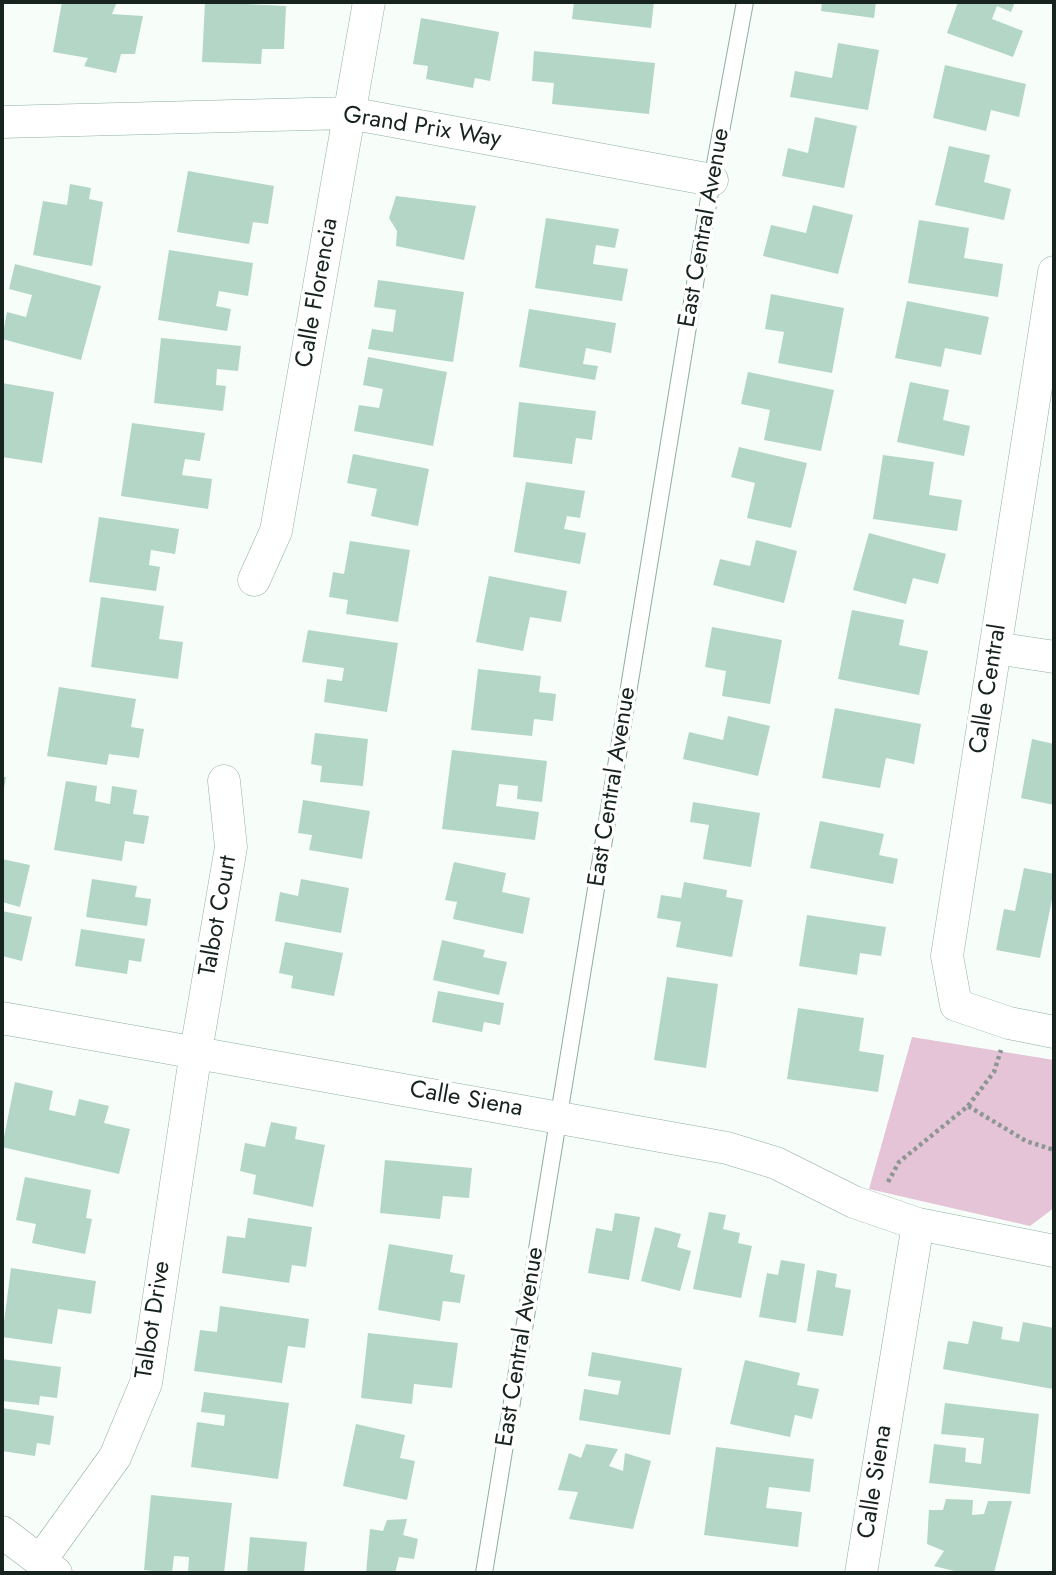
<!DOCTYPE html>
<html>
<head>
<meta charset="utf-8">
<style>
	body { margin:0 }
	#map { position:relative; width:1056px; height:1575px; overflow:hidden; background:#f7fefa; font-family:Jost,sans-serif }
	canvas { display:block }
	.frame { position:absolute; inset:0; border:4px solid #16231e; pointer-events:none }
</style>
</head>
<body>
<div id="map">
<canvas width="1056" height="1575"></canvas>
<div class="frame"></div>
</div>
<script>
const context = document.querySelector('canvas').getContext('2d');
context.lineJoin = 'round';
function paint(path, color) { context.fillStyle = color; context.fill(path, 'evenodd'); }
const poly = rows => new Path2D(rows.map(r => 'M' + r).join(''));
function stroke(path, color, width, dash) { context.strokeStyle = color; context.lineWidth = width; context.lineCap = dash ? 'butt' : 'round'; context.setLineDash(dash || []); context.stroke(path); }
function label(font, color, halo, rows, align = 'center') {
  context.font = font + ' Jost,sans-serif'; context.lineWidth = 7; context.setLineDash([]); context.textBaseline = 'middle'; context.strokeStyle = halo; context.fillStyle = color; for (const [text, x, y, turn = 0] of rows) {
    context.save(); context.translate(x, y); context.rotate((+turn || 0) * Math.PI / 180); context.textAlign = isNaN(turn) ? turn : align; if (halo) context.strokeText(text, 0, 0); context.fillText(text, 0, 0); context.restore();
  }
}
const green = poly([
	[912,1037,1054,1060,1054,1208,1030,1226,869,1189]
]);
const building = poly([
	[62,2,117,2,112,14,143,16,135,54,121,54,116,73,84,66,88,58,53,52],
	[205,2,286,6,284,49,262,49,261,64,202,62],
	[574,2,654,2,651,28,572,19],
	[822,2,876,2,874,18,821,11],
	[958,2,1015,2,1011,12,997,6,992,19,1023,31,1013,57,947,33],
	[421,18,499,32,490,81,475,78,473,88,426,79,428,66,413,64],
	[838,43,879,50,868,110,790,97,795,71,832,78],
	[534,51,655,63,649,114,552,104,554,83,532,81],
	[945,65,1026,84,1019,117,991,110,986,131,933,118],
	[815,117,857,126,844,188,782,176,788,148,808,153],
	[949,146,990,155,984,182,1011,189,1004,220,935,205],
	[188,171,274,186,268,224,253,222,249,244,177,232],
	[70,184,91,188,89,199,103,202,92,266,33,255,43,201,67,205],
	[396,196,476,206,464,260,396,246,397,231,389,218],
	[813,205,853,215,838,274,763,256,771,225,806,233],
	[546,218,619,229,615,248,596,245,593,264,628,269,622,301,535,288],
	[919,220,969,228,964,258,1003,264,998,297,908,283],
	[169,250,253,263,248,296,219,291,216,306,231,309,227,331,158,320],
	[15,264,101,286,81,360,2,339,7,312,26,317,32,295,9,289],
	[378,280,464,292,453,362,368,349,372,329,393,332,396,310,374,307],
	[771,294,844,308,832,373,778,363,784,332,765,329],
	[907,301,989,317,981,355,945,348,941,367,895,358],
	[529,309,616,323,611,353,586,348,583,364,598,366,595,380,519,367],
	[161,338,241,346,238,371,217,369,216,385,226,386,223,411,154,403],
	[368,357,447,372,433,446,354,431,359,405,379,408,383,389,363,385],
	[748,372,834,390,821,451,764,440,770,410,741,404],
	[910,382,949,390,943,420,970,426,964,456,897,442],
	[2,383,54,392,42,463,2,457],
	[519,402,596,411,592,440,576,438,572,464,513,457],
	[132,423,205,433,200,461,185,459,182,475,212,479,208,509,121,496],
	[739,447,807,463,791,528,747,518,755,483,731,477],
	[353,454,429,469,418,526,371,516,377,489,347,483],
	[883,455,934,462,929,495,962,500,957,531,873,519],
	[526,482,585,491,580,518,567,516,564,529,586,533,580,564,514,552],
	[99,517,179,529,175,554,151,550,149,565,160,567,156,591,89,582],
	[869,533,946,554,938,584,913,578,906,604,853,590],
	[756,540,797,551,784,603,713,585,720,559,750,566],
	[350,541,410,550,398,622,346,614,348,600,329,597,333,572,344,574],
	[489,576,567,591,561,622,530,617,523,651,476,642],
	[101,597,164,606,159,639,183,642,178,679,91,667],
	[852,610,904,620,899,645,928,651,919,695,838,679],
	[712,627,782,640,770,704,722,696,726,671,705,667],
	[308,630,398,643,387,712,324,702,327,679,342,681,344,668,302,662],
	[478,669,541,676,539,692,556,694,553,721,534,719,532,736,471,730],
	[59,687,136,699,131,727,144,729,139,758,109,754,107,765,47,756],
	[835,708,921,724,914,764,886,758,880,788,822,778],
	[728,716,770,726,758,776,683,759,689,732,723,740],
	[315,733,368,739,363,786,320,782,322,766,311,764],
	[1032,739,1054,744,1054,805,1021,798],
	[452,750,547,761,542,802,517,799,518,786,499,784,496,806,539,812,535,840,442,829],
	[2,777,6,777,3,794,2,794],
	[66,781,97,786,95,801,110,804,112,786,137,790,133,814,149,816,144,844,125,841,122,861,54,850],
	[303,800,370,811,362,859,309,850,312,835,298,833],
	[693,802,760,813,751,867,703,859,709,825,690,822],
	[820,821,884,834,879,855,898,859,893,884,810,868],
	[2,859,30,865,20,907,2,902],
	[454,862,506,873,502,892,530,898,523,934,453,919,457,902,445,900],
	[1024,868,1054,874,1054,890,1040,958,996,950,1004,909,1015,911],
	[92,879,137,886,135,897,151,899,147,926,86,917],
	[301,879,349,888,341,933,275,921,280,892,298,896],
	[684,882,727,890,726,897,743,900,732,957,676,947,681,922,657,918,661,895,681,898],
	[2,911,32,917,22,961,2,956],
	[807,915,886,927,881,956,860,953,857,975,799,966],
	[81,929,145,939,141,962,129,960,127,974,75,966],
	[442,940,485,950,483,957,507,962,499,995,433,980],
	[285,942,343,953,334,996,291,988,293,976,279,973],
	[667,977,718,984,706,1068,654,1060],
	[438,991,504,1003,500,1025,484,1022,482,1032,432,1022],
	[798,1008,864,1018,859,1051,884,1055,878,1092,787,1079],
	[15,1082,53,1091,49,1110,75,1116,79,1099,109,1106,104,1123,130,1129,119,1174,2,1147],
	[271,1122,297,1127,295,1139,325,1145,313,1207,253,1194,256,1175,240,1171,245,1143,265,1147],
	[385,1160,472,1168,469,1198,443,1196,440,1219,380,1213],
	[25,1177,91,1190,86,1218,92,1219,85,1254,32,1243,36,1224,16,1220],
	[709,1212,726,1215,723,1229,740,1233,738,1243,752,1246,741,1298,693,1289],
	[615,1213,640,1217,629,1280,588,1273,596,1228,612,1231],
	[248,1218,312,1227,306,1267,292,1265,289,1283,222,1273,227,1236,245,1238],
	[655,1227,681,1234,677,1247,691,1251,680,1291,641,1281],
	[389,1244,453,1255,450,1272,465,1275,460,1303,443,1301,440,1321,378,1310],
	[781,1260,805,1264,796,1323,759,1317,767,1273,778,1275],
	[11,1268,96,1281,91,1314,58,1309,52,1344,2,1337],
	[817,1270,837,1274,835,1287,851,1290,843,1336,807,1331],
	[220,1306,309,1319,305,1348,288,1346,282,1383,194,1371,200,1330,217,1332],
	[973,1321,1003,1327,1001,1339,1019,1342,1023,1322,1054,1328,1053,1389,943,1369,948,1341,968,1344],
	[368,1333,458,1343,452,1388,414,1384,412,1404,361,1398],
	[592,1352,682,1368,670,1435,579,1420,584,1389,618,1395,621,1381,588,1376],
	[2,1359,61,1367,57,1398,40,1396,39,1405,2,1401],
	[745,1360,800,1373,797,1385,819,1389,812,1419,795,1415,790,1437,730,1424],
	[204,1392,289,1403,278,1479,191,1467,197,1422,224,1426,225,1415,201,1412],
	[945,1403,1039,1414,1030,1494,929,1483,934,1444,966,1448,965,1462,981,1464,984,1438,941,1434],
	[2,1408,54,1416,50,1445,37,1443,35,1456,2,1451],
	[356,1424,405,1435,400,1458,415,1461,407,1500,343,1486],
	[586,1444,618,1449,609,1466,623,1471,625,1453,651,1461,633,1529,569,1519,578,1492,558,1490,569,1453,581,1458],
	[716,1447,814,1459,810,1492,769,1487,766,1508,802,1512,798,1547,704,1535],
	[151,1495,232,1503,224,1573,188,1573,189,1557,174,1556,172,1573,144,1570],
	[946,1499,973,1500,972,1515,984,1514,988,1501,1012,1501,994,1573,962,1573,934,1566,944,1551,927,1544,929,1510,943,1510],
	[407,1519,403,1535,418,1539,414,1559,399,1557,395,1573,366,1573,370,1529,383,1531,387,1520],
	[250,1537,307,1542,304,1573,247,1573]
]);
const path = poly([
	[968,1106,994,1072,1001,1050],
	[888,1182,899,1162,968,1106,1026,1141,1054,1150]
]);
const service = poly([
	[484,1573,712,180,745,2]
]);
const minor = poly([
	[2,122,349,113,712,180],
	[1054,272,947,956,956,1005,1009,1023,1054,1032],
	[254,580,276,531,369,2],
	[995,648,1054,657],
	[2,1018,727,1148,776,1163,854,1202,918,1224],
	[2,1532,56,1573],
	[40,1561,115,1457,146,1383,196,1051,231,847,224,781],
	[861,1573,918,1224,1054,1251]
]);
const streetNames = [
	["Grand Prix Way",422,128,9],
	["East Central Avenue",705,228,-80],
	["Calle Florencia",318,293,-80],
	["Calle Central",989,689,-81],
	["East Central Avenue",613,787,-81],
	["Talbot Court",219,916,-80],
	["Calle Siena",466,1100,10],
	["Talbot Drive",154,1320,-81],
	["East Central Avenue",521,1347,-81],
	["Calle Siena",876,1482,-81]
];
paint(green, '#e4c4d6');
paint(building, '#b3d6c6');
stroke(service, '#8eafa0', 18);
stroke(minor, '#8eafa0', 33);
stroke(path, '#8c9692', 4.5, [3.5, 3.5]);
stroke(service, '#fff', 16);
stroke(minor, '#fff', 32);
label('24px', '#16231e', '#fff', streetNames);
</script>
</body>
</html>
